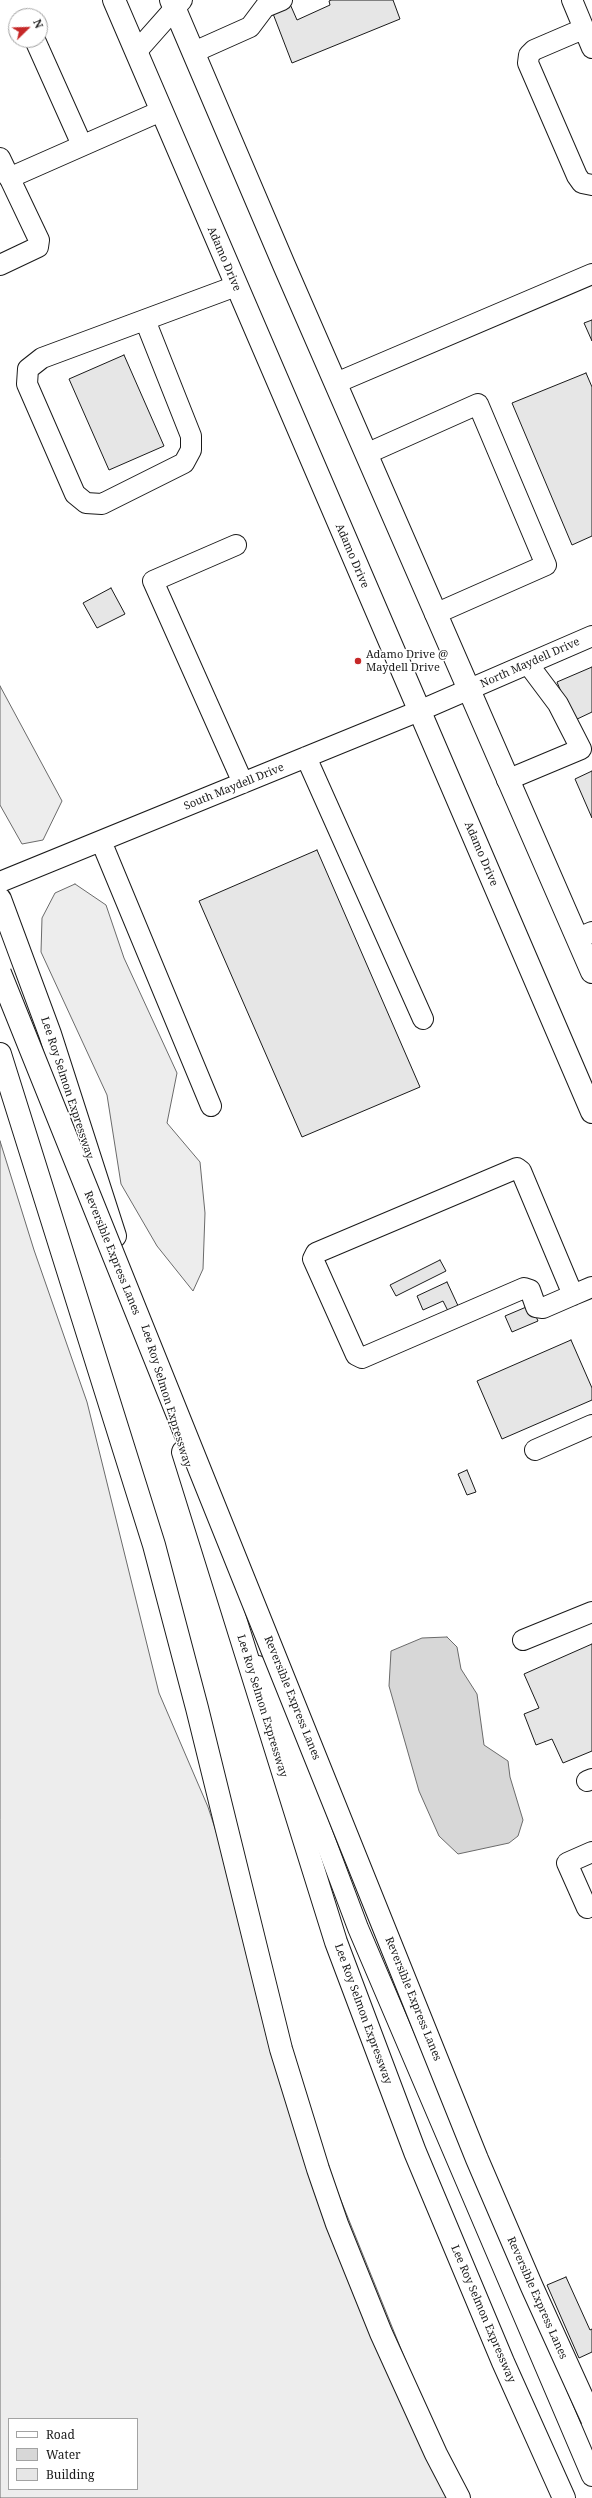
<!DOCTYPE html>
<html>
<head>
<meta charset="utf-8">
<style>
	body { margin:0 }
	#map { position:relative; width:592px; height:2498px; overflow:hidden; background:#fff; font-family:"Noto Serif",serif }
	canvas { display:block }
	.legend { position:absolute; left:8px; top:2418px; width:130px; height:72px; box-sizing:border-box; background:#fff; border:1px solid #a3a3a3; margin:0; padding:5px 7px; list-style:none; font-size:12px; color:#1a1a1a }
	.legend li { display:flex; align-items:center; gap:8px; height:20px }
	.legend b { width:20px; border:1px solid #a3a3a3 }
	.north { position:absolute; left:8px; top:8px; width:40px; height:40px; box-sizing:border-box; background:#fff; border:1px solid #a3a3a3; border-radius:50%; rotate:67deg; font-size:11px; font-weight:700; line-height:16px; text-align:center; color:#1a1a1a }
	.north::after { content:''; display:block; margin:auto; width:14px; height:18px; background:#c62828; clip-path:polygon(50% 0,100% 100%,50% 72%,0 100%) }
</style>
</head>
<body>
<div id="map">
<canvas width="592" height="2498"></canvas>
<ul class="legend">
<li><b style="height:5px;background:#fff"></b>Road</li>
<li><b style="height:11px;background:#d7d7d7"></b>Water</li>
<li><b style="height:11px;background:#e6e6e6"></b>Building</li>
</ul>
<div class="north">N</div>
</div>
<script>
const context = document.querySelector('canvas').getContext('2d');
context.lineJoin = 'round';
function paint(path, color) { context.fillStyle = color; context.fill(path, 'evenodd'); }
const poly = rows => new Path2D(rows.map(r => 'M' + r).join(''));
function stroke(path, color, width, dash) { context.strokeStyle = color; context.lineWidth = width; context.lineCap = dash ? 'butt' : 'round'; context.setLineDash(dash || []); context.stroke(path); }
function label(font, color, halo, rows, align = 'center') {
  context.font = font + ' "Noto Serif",serif'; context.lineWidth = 3; context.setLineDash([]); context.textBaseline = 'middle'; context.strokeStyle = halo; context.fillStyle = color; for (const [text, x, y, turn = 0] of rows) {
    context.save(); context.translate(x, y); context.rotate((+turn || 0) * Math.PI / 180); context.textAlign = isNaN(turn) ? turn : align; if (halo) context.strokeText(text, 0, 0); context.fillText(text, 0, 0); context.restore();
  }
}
const built = poly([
	[0,686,62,801,43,840,22,844,0,805,0,686],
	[75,884,106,905,124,958,177,1073,167,1123,200,1162,205,1213,203,1269,193,1291,157,1246,121,1184,107,1095,41,952,42,918,55,893,75,884],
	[0,1141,34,1250,87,1402,159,1693,208,1807,319,2146,445,2458,465,2498,0,2498,0,1141],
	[9,2419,137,2419,137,2489,9,2489,9,2419]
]);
const water = poly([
	[447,1637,457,1647,461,1669,477,1694,484,1745,508,1761,510,1777,523,1820,518,1836,509,1843,458,1854,439,1836,419,1791,389,1686,391,1651,422,1638,447,1637]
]);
const building = poly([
	[331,0,393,0,400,19,292,63,272,11,290,4,297,20,330,5,329,1,331,0],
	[592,320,592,341,584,323,592,320],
	[124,355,164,446,109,470,69,379,124,355],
	[586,373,592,387,592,536,572,545,512,403,586,373],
	[111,588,125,614,97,628,83,603,111,588],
	[592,667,592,712,573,721,557,682,592,667],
	[592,771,592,818,575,779,592,771],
	[317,850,420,1087,302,1137,199,901,317,850],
	[440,1260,446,1271,396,1296,390,1285,440,1260],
	[447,1282,460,1310,450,1315,443,1301,423,1310,417,1296,447,1282],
	[531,1305,538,1321,512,1332,505,1316,531,1305],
	[571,1340,592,1388,592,1400,502,1439,477,1381,571,1340],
	[467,1470,476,1492,467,1495,458,1474,467,1470],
	[592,1644,592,1751,563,1763,552,1739,536,1745,524,1714,539,1708,524,1674,592,1644],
	[566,2277,590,2330,592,2329,592,2352,579,2358,547,2285,566,2277]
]);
const minor = poly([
	[572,0,592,48],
	[583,29,534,50,529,55,528,63,577,176,582,183,592,185],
	[35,40,82,145],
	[136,52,182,0],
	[194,52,250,27,265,7,282,0],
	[0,158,39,240,38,247,0,265],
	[9,178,161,111],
	[145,320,191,436,191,450,184,463,102,504,86,503,75,494,27,384,28,369,42,358,236,286],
	[336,383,592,274],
	[366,454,478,404,546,565,435,614],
	[236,545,153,581,243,783],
	[306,757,423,1019],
	[507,780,581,749,558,704,528,664],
	[101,841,211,1106],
	[0,882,419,711,592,636],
	[578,938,592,932],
	[573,1295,521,1171,517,1168,316,1253,313,1259,356,1355,362,1358,524,1288,530,1290,536,1307,543,1308,573,1295,592,1287],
	[535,1450,592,1425],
	[523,1640,592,1612],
	[258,1666,271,1696,358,1928,592,2476],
	[587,1781,592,1779],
	[592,1852,567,1863,587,1908,592,1905]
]);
const major = poly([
	[114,0,592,1112],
	[171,0,284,265,592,972]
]);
const highway = poly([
	[0,899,50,1034,115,1236],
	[0,1054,154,1545,197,1708,281,2049,318,2169,337,2224,381,2333,436,2454,459,2498],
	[183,1452,336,1942,415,2152,503,2362,564,2498]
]);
const highwayBridge = poly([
	[0,973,477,2159,532,2287,592,2419]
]);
const markers = [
	[358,661,4,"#c62828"]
];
const streetNames = [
	["Adamo Drive",224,259,67],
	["Adamo Drive",352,556,67],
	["North Maydell Drive",530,663,-24],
	["South Maydell Drive",234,787,-22],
	["Adamo Drive",481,854,67],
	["Lee Roy Selmon Expressway",67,1088,72],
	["Reversible Express Lanes",112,1253,68],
	["Lee Roy Selmon Expressway",166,1396,73],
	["Reversible Express Lanes",292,1698,68],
	["Lee Roy Selmon Expressway",262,1706,73],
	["Reversible Express Lanes",413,1999,68],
	["Lee Roy Selmon Expressway",363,2014,70],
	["Reversible Express Lanes",537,2298,66],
	["Lee Roy Selmon Expressway",483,2314,67]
];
const poiNames = [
	["Adamo Drive @",366,655],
	["Maydell Drive",366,668]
];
paint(built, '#ededed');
stroke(built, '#6a6a6a', 1);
paint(water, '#d7d7d7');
stroke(water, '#6a6a6a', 1);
paint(building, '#e6e6e6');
stroke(building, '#1a1a1a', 1);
stroke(minor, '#1a1a1a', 22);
stroke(major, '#1a1a1a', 24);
stroke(highway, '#1a1a1a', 24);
stroke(minor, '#fff', 20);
stroke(major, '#fff', 22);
stroke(highway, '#fff', 22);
stroke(highwayBridge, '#1a1a1a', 24, []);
stroke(highwayBridge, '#fff', 22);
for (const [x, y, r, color] of markers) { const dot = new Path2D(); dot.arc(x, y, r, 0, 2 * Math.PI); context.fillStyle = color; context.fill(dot); stroke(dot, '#fff', 1.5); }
label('11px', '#1a1a1a', '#fff', streetNames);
label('11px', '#1a1a1a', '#fff', poiNames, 'left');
</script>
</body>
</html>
